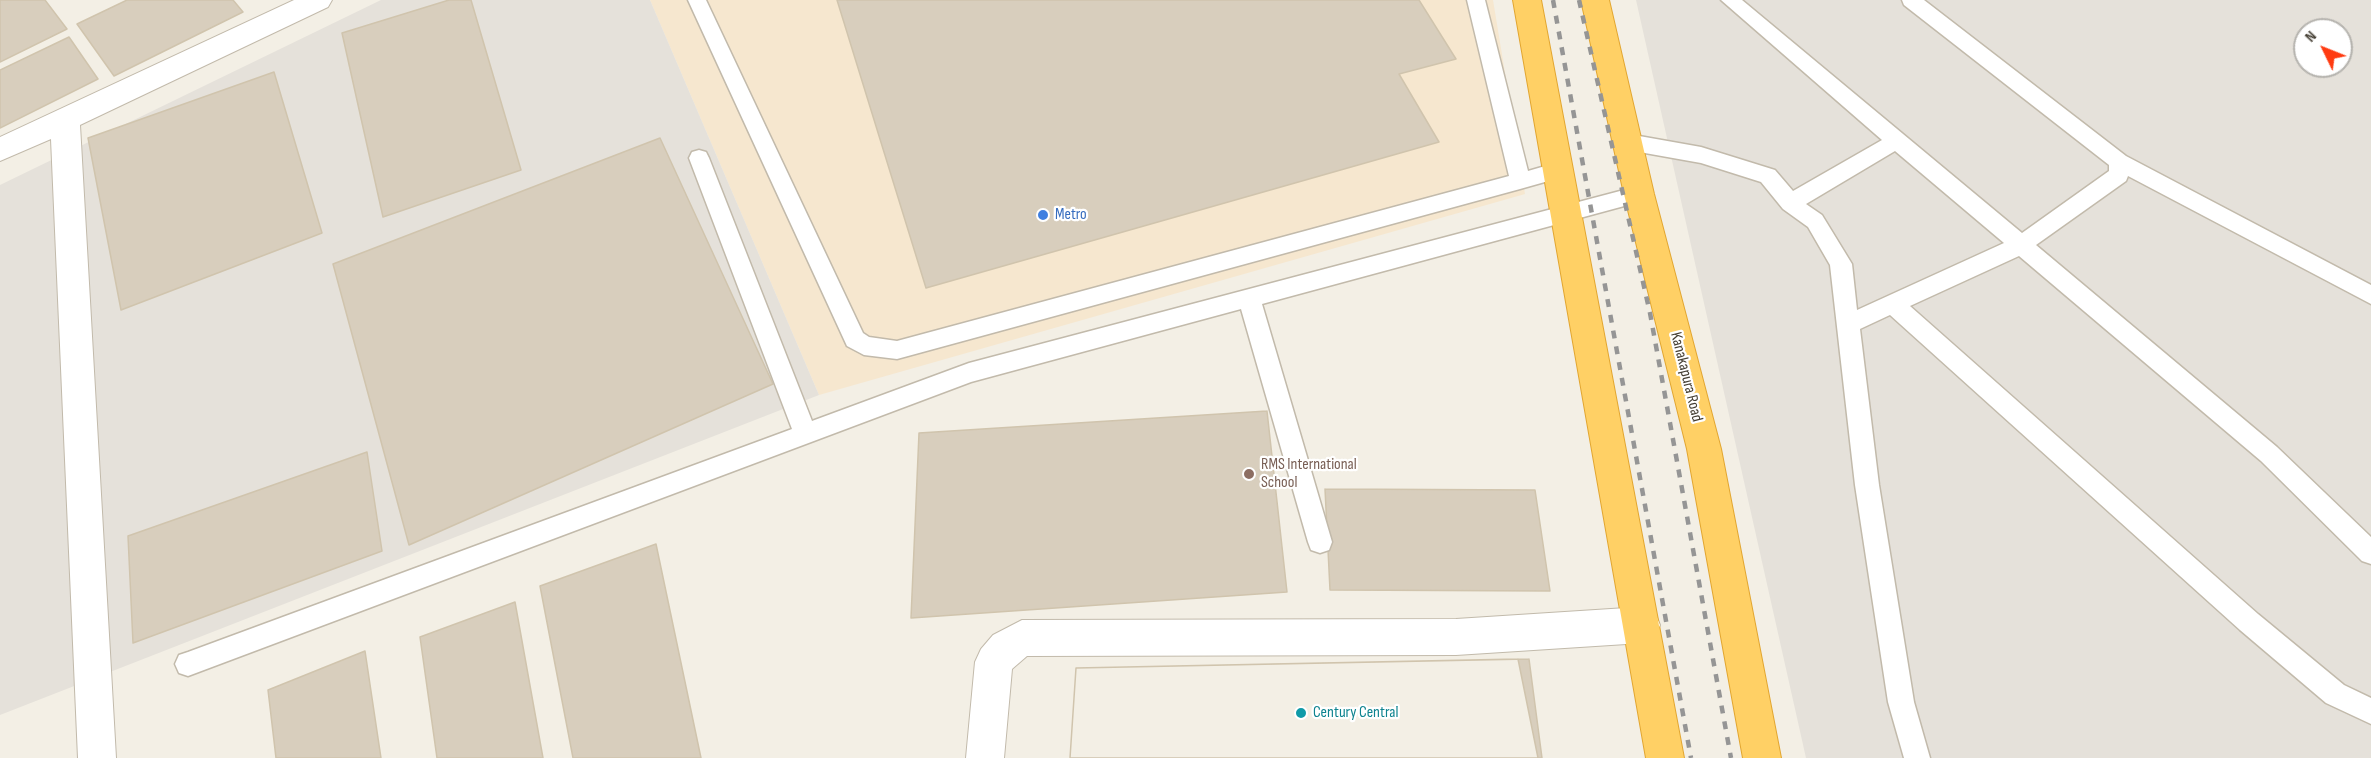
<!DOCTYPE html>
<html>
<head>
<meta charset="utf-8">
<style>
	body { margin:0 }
	#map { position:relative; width:2371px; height:758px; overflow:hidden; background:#f3efe5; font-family:"Sofia Sans Condensed",sans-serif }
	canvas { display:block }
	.north { position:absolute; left:2293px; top:18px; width:60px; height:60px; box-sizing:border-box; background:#fff; border:2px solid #b5b3ae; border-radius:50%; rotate:313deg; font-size:16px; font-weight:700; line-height:24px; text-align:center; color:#464035 }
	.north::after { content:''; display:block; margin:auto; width:21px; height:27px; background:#ff3b11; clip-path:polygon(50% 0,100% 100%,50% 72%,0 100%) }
</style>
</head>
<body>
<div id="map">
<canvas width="2371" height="758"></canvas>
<div class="north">N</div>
</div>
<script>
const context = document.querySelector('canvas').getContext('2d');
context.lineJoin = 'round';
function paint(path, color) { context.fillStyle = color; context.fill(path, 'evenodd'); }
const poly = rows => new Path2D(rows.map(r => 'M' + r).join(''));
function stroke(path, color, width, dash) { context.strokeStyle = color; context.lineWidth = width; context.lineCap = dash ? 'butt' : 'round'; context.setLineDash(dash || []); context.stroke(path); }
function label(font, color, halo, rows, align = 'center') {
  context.font = font + ' "Sofia Sans Condensed",sans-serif'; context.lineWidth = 4.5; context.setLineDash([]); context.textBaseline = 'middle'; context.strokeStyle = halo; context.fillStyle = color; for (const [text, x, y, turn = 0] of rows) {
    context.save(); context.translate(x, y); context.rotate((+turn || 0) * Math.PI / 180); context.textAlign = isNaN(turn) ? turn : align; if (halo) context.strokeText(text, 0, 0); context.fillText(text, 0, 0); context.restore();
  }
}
const commercial = poly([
	[650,0,1493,0,1525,194,819,395]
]);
const industrial = poly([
	[381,0,650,0,819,395,0,715,0,185],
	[1636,0,2371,0,2371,758,1806,758],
	[2305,30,2341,30,2341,66,2305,66]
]);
const building = poly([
	[0,0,45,0,67,29,0,62,0,0],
	[127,0,233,0,243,12,114,76,77,24,127,0],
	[449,0,471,0,521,170,383,217,342,33,449,0],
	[837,0,1419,0,1456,59,1399,74,1439,142,926,288,837,0],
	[69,37,98,79,0,128,0,70,69,37],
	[274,72,322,233,121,310,88,138,274,72],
	[660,138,773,384,409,545,333,264,660,138],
	[1267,411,1287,592,911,618,919,433,1267,411],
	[367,452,382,551,133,643,128,536,367,452],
	[1325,489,1535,490,1550,591,1330,590,1325,489],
	[656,544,701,758,573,758,540,586,656,544],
	[515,602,543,758,437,758,420,637,515,602],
	[365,651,381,758,276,758,268,690,365,651],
	[1518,659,1538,758,1070,758,1076,668,1518,659],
	[1529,659,1542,758,1070,758,1076,668,1529,659]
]);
const lane = poly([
	[688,0,706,0,863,333,869,337,897,341,1509,176,1467,0,1485,0,1528,171,1559,162,1566,164,1569,170,1566,176,1520,189,897,359,864,355,847,346,688,0],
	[1721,0,1742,0,2022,233,2109,171,2109,165,1904,5,1902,0,1924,0,2126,156,2371,285,2371,304,2128,176,2126,181,2036,245,2277,447,2371,537,2371,564,2362,561,2261,461,2019,256,1910,306,2258,614,2344,685,2371,698,2371,724,2326,703,2240,630,1890,315,1860,329,1879,485,1914,702,1930,758,1904,758,1888,702,1855,485,1830,265,1808,227,1783,209,1761,182,1701,163,1628,150,1621,147,1618,142,1621,137,1628,134,1701,147,1775,170,1793,191,1882,140,1721,0],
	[1895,151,2004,243,1857,310,1852,264,1822,215,1806,204,1895,151],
	[699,150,706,152,709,158,812,421,969,363,1639,186,1646,188,1649,194,1646,200,1639,202,1262,304,1332,542,1329,550,1320,553,1311,550,1308,542,1241,309,971,382,188,676,179,673,175,664,179,655,188,652,792,429,689,158,692,152,699,150]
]);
const street = poly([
	[294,0,332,0,328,7,80,125,116,758,78,758,51,139,0,161,0,137,294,0],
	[1642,607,1655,613,1660,625,1655,637,1642,643,1456,655,1027,656,1012,669,1004,758,966,758,975,662,981,649,993,635,1022,620,1456,619,1642,607]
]);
const highway = poly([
	[1513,0,1541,0,1684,758,1646,758,1513,0],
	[1581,0,1609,0,1654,194,1721,449,1781,758,1743,758,1687,449,1624,194,1581,0]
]);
const rail = poly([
	[1553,0,1691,758],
	[1579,0,1650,313,1731,758]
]);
const markers = [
	[1043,215,6,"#3f7fe0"],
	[1249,474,6,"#8d6e63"],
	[1301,713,6,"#0f9aa8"]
];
const shopNames = [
	["Metro",1055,215]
];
const streetNames = [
	["Kanakapura Road",1686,377,76]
];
const educationNames = [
	["RMS International",1261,465],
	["School",1261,483]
];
const cultureNames = [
	["Century Central",1313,713]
];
paint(commercial, '#f6e7cf');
paint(industrial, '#e5e1da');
paint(building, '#d8cebd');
stroke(building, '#d0c4ad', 1.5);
stroke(lane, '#c2baab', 3);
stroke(street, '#c2baab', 2);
stroke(highway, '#e2a631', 2);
paint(lane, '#fff');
paint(street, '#fff');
paint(highway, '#ffd065');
stroke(rail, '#959595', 4.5, [8, 8]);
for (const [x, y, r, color] of markers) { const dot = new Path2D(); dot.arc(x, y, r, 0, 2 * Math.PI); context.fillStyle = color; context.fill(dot); stroke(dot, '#fff', 2); }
label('16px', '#366cbe', '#fff', shopNames, 'left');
label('16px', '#464035', '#fff', streetNames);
label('16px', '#785e54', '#fff', educationNames, 'left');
label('16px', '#0d838f', '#fff', cultureNames, 'left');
</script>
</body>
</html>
